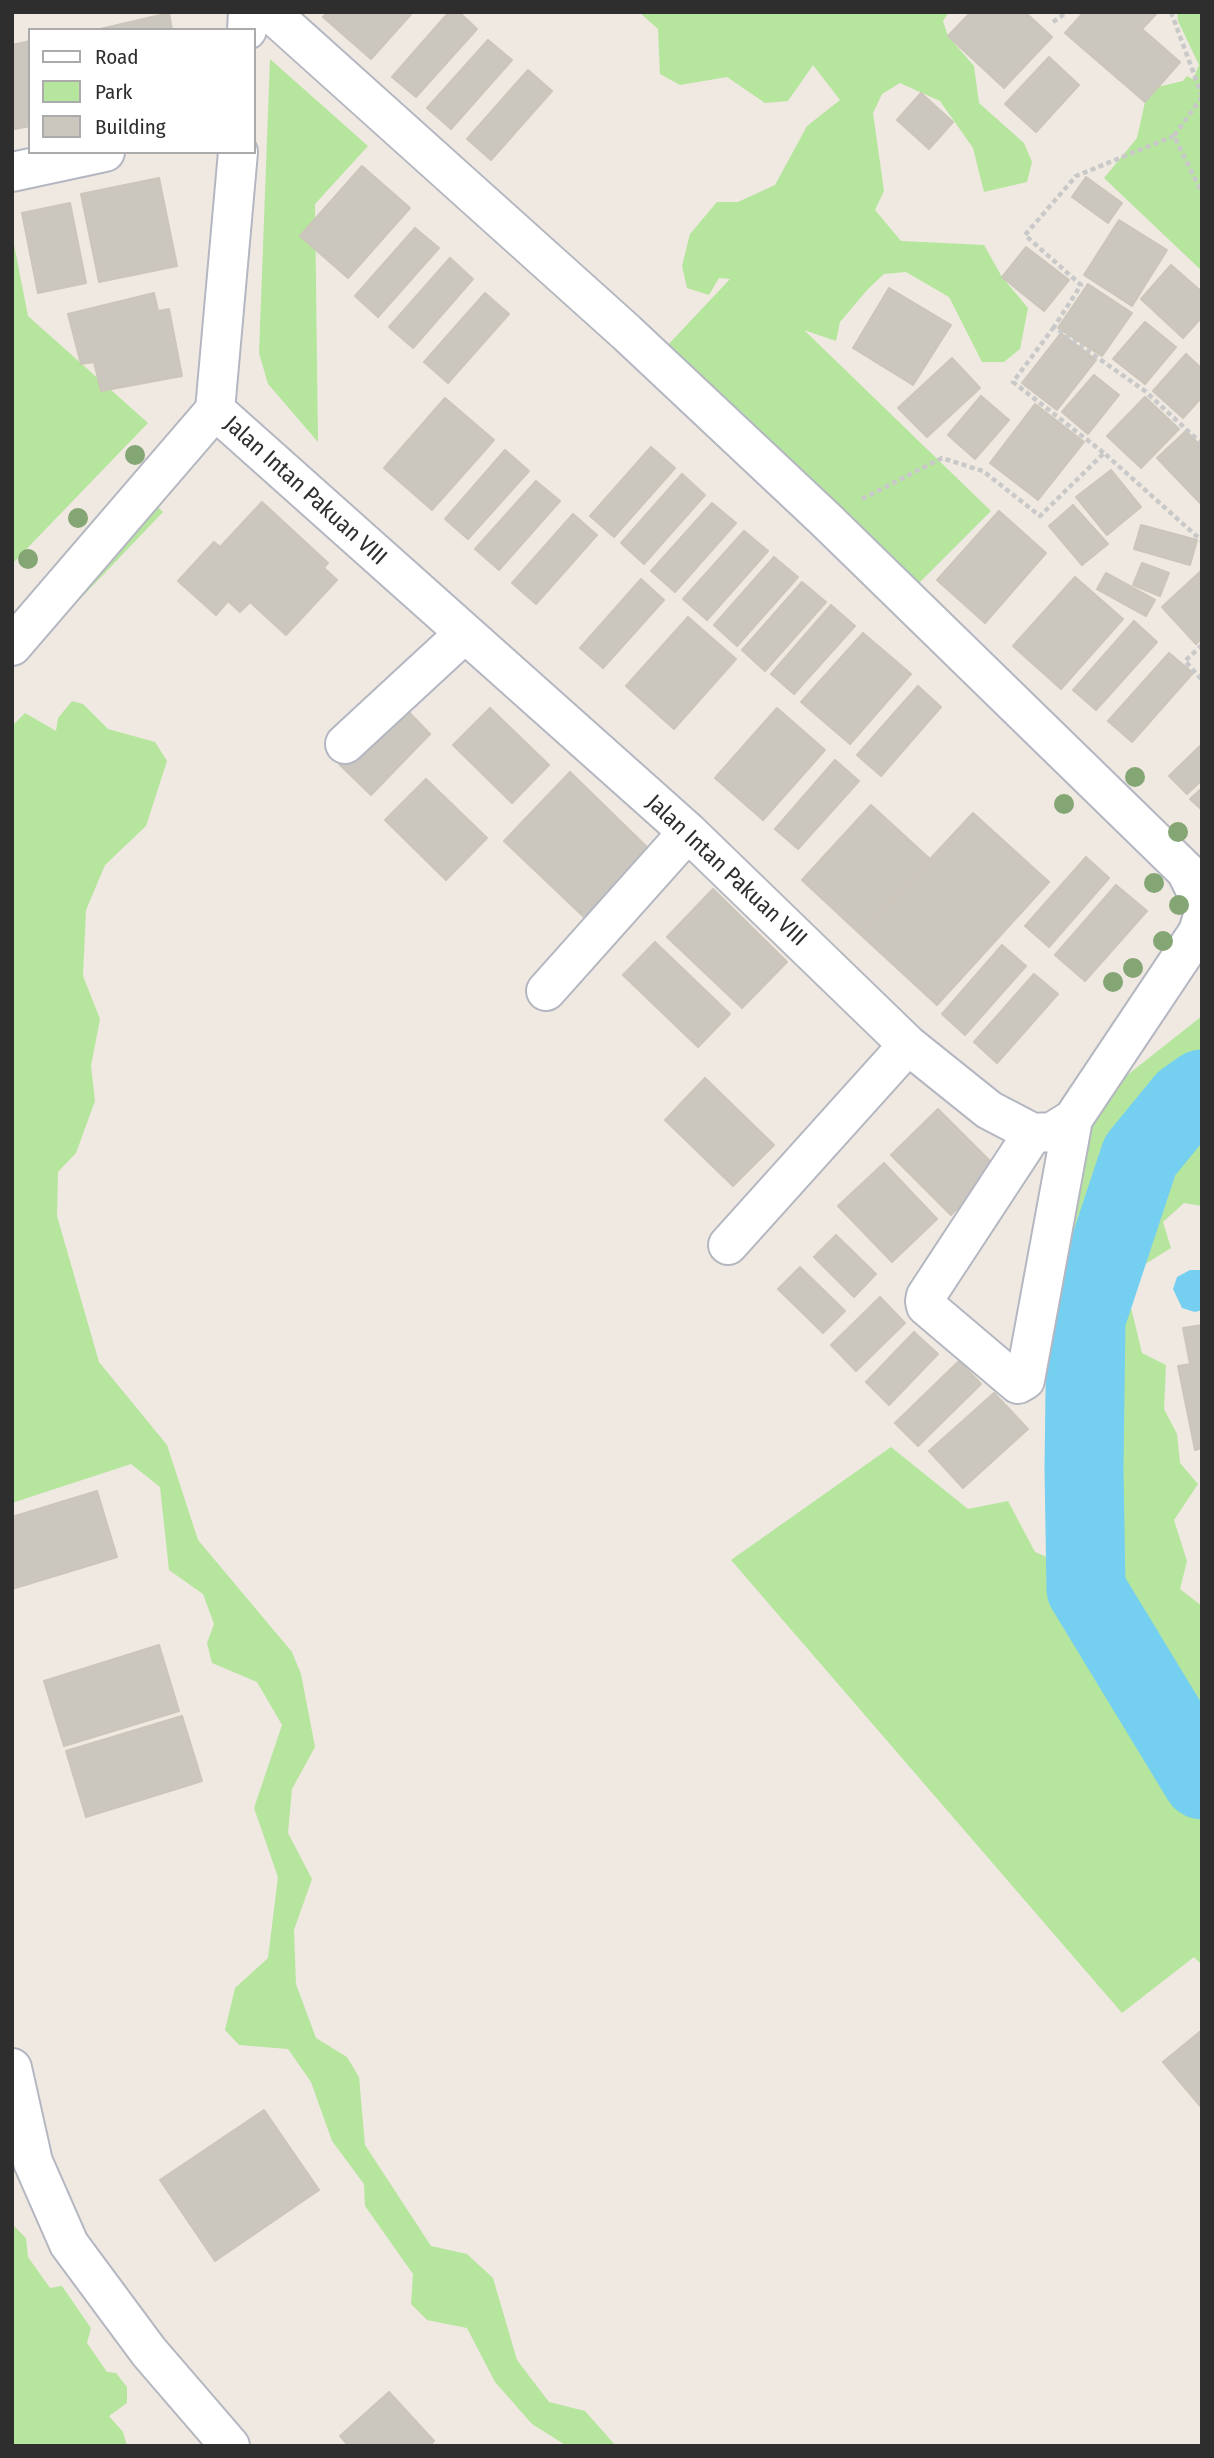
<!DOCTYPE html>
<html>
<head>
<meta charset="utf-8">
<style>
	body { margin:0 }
	#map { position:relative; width:1214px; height:2458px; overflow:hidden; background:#efe9e1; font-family:"Fira Sans Condensed",sans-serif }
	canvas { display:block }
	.frame { position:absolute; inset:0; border:14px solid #2e2e2e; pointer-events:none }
	.legend { position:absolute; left:28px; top:28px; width:228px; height:126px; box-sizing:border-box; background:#fff; border:2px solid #ababab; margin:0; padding:9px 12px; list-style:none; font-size:21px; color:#2e2e2e }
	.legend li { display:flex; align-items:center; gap:14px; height:35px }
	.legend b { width:35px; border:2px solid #ababab }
</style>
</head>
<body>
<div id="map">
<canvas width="1214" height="2458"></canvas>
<div class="frame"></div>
<ul class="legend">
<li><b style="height:9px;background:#fff"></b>Road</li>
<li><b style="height:19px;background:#b6e59e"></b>Park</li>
<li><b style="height:19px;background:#cbc7bf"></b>Building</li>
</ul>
</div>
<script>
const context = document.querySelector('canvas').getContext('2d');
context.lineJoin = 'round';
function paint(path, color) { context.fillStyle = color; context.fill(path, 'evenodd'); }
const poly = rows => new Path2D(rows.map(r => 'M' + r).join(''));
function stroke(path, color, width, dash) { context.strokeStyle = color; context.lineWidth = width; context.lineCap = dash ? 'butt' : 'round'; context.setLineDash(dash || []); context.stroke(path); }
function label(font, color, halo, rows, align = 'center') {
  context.font = font + ' "Fira Sans Condensed",sans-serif'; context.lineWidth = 6; context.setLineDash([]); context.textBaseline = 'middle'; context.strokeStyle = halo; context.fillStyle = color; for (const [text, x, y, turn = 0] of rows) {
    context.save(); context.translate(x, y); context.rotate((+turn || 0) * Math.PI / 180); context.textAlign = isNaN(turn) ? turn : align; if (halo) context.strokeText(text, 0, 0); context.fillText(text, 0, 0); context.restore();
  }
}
const green = poly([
	[616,12,949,12,943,21,948,36,974,66,979,103,1024,143,1032,162,1027,182,984,192,973,148,940,101,900,83,882,94,873,113,884,191,875,210,901,241,984,245,1002,277,1028,308,1020,349,1004,362,982,362,949,297,906,272,884,274,868,289,840,322,836,341,804,330,991,511,918,584,666,347,730,279,719,278,709,295,687,288,682,266,690,234,717,202,738,202,775,185,807,126,840,100,813,65,788,101,765,103,727,77,680,85,660,74,658,29,640,13],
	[1177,12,1202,12,1202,271,1104,178,1137,138,1145,102,1153,88,1183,81,1187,76,1193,79,1199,65,1178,21],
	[270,59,368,146,315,204,318,442,268,384,259,353],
	[12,234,28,316,148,423,12,564],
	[154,503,163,512,21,661],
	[72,701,83,704,108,729,155,742,167,761,146,826,105,865,86,910,83,976,100,1019,91,1066,95,1101,76,1153,58,1172,57,1216,99,1362,167,1445,198,1540,292,1652,301,1674,315,1747,292,1789,288,1833,312,1879,294,1930,296,1984,316,2038,347,2057,359,2077,365,2145,431,2246,467,2254,493,2278,517,2360,549,2402,585,2411,616,2446,567,2446,532,2424,495,2382,467,2328,427,2320,411,2304,413,2274,365,2206,364,2184,332,2141,311,2082,288,2049,239,2045,225,2030,235,1988,268,1958,278,1877,254,1808,282,1725,257,1682,212,1663,207,1643,214,1624,203,1594,169,1570,160,1487,131,1464,12,1503,12,726,25,713,56,731,58,718],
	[1202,1016,1202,1206,1184,1203,1163,1222,1171,1248,1131,1273,1126,1287,1142,1353,1166,1365,1164,1409,1177,1434,1180,1463,1198,1484,1174,1520,1187,1561,1180,1589,1202,1606,1202,1965,1194,1957,1122,2013,731,1560,891,1447,968,1509,1008,1501,1035,1552,1072,1568,1070,1521,1082,1476,1048,1415,1048,1355,1038,1305,1097,1099],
	[12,2224,26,2238,28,2257,50,2288,62,2286,91,2328,87,2343,107,2372,116,2373,127,2387,127,2403,109,2416,123,2432,127,2446,12,2446]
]);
const water = poly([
	[1190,1270,1202,1270,1202,1310,1195,1312,1182,1308,1173,1289,1177,1277]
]);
const river = poly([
	[1202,1089,1185,1101,1140,1156,1086,1319,1084,1468,1086,1589,1202,1780]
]);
const building = poly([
	[328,12,413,12,371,59,323,17,328,12],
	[449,12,459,12,477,29,416,97,392,77,449,12],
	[971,12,1025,12,1052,37,1004,88,948,36,971,12],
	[1084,12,1158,12,1142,29,1180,62,1145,102,1065,33,1084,12],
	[169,13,172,30,96,30,169,13],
	[488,40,512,60,451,129,427,108,488,40],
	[30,41,30,126,15,129,12,116,12,45,30,41],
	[1049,57,1079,85,1036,132,1005,104,1049,57],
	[528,70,552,91,491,160,467,139,528,70],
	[921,93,953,122,929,149,897,120,921,93],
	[362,166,410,208,348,278,300,236,362,166],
	[1086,177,1122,203,1108,223,1072,197,1086,177],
	[159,178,177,266,99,282,81,194,159,178],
	[70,203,86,283,38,293,22,213,70,203],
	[1119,220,1167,250,1132,306,1084,275,1119,220],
	[415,228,439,248,378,317,355,296,415,228],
	[1026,247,1069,280,1044,311,1002,277,1026,247],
	[450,258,473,279,413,348,389,327,450,258],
	[1171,265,1202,292,1202,317,1183,338,1141,299,1171,265],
	[1088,284,1132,313,1102,356,1058,328,1088,284],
	[889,288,951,325,913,385,853,348,889,288],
	[154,293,158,311,169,309,182,376,101,391,94,362,81,364,68,314,154,293],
	[485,293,509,314,448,383,424,362,485,293],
	[1145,322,1176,347,1145,384,1113,359,1145,322],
	[1061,333,1096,360,1057,410,1022,383,1061,333],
	[1186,354,1202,369,1202,397,1183,418,1153,391,1186,354],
	[952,358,980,388,927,437,898,408,952,358],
	[1094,375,1119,395,1088,434,1062,412,1094,375],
	[981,396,1009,420,975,459,948,435,981,396],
	[1145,397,1179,429,1141,468,1107,436,1145,397],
	[445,398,494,440,432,510,384,468,445,398],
	[1035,404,1084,442,1038,500,990,463,1035,404],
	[1186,431,1202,447,1202,505,1157,458,1186,431],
	[651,447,675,468,614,537,590,516,651,447],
	[505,450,529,471,468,539,445,519,505,450],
	[1111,470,1141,507,1107,535,1076,497,1111,470],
	[682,474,705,495,644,564,621,543,682,474],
	[536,481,560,501,499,570,475,549,536,481],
	[262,502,328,563,324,568,337,580,286,635,250,602,240,612,228,601,216,615,178,581,214,542,220,547,262,502],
	[712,503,736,523,675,592,651,571,712,503],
	[1073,505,1108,544,1082,565,1049,526,1073,505],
	[999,511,1046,553,985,623,937,580,999,511],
	[573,514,597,535,536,604,512,583,573,514],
	[1141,525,1197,540,1190,565,1134,549,1141,525],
	[744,531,768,551,707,620,683,599,744,531],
	[774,557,798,577,737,646,714,625,774,557],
	[1142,563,1169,573,1160,596,1133,585,1142,563],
	[1202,570,1202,638,1196,644,1162,607,1202,570],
	[1106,573,1155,600,1146,616,1097,589,1106,573],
	[1075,577,1123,619,1061,689,1013,646,1075,577],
	[641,579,664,600,603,668,580,648,641,579],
	[802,582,826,602,765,671,742,650,802,582],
	[831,605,855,626,794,694,771,674,831,605],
	[688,617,736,659,674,729,626,686,688,617],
	[1134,621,1157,642,1096,710,1073,690,1134,621],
	[863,633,911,674,850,744,801,702,863,633],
	[1169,653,1193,673,1132,742,1108,721,1169,653],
	[918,686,941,707,881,776,857,755,918,686],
	[399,702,430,734,371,795,339,764,399,702],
	[490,708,549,765,512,803,453,745,490,708],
	[777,708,825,750,763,820,715,778,777,708],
	[1202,744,1202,780,1187,794,1169,776,1202,744],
	[835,760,859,781,798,849,775,829,835,760],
	[570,772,651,851,585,918,504,841,570,772],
	[426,779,487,838,446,880,385,820,426,779],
	[1202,788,1202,810,1190,799,1202,788],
	[871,805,930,859,860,934,802,880,871,805],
	[973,813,1049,882,937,1005,860,934,973,813],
	[1086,857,1109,878,1049,947,1025,926,1086,857],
	[1116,885,1147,911,1085,981,1055,955,1116,885],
	[713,889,787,962,742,1008,667,937,713,889],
	[655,942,730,1014,698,1047,623,975,655,942],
	[1002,945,1026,966,965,1035,942,1014,1002,945],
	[1034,974,1058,994,997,1063,974,1042,1034,974],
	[705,1078,774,1145,733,1186,665,1120,705,1078],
	[938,1109,997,1168,951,1215,891,1155,938,1109],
	[884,1163,937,1219,892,1262,838,1206,884,1163],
	[836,1235,876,1274,854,1297,814,1257,836,1235],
	[800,1267,845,1311,823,1333,778,1289,800,1267],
	[880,1297,905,1323,856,1371,831,1345,880,1297],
	[1202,1325,1202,1448,1195,1450,1178,1366,1190,1364,1183,1328,1202,1325],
	[914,1332,938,1354,889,1405,866,1382,914,1332],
	[959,1361,981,1384,918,1446,895,1423,959,1361],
	[994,1393,1028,1429,963,1488,929,1451,994,1393],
	[97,1491,117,1557,12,1589,12,1517,97,1491],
	[159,1645,179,1711,64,1746,44,1681,159,1645],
	[182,1716,202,1781,86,1817,66,1751,182,1716],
	[1202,2030,1202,2108,1163,2062,1202,2030],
	[264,2110,319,2190,215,2261,160,2180,264,2110],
	[389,2392,434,2441,429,2446,349,2446,340,2436,389,2392]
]);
const path = poly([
	[1171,12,1202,96],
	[1053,22,1067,12],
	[1202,97,1174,136,1202,193],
	[1174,136,1076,176,1025,235,1081,285,1054,327,1145,391,1202,444],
	[1054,327,1013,382,1104,453],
	[862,499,942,458,983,471,1040,516,1104,453,1202,541],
	[1202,645,1185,661,1202,680]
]);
const minor = poly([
	[270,12,626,332,825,519,1186,871,1202,903],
	[247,30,248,12],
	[12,172,105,152],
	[215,410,688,832,908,1045,989,1110,1033,1133,1052,1132,1073,1119,1198,932,1202,919],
	[12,646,215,410,238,152],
	[345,744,464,634],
	[546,991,688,832],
	[1033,1133,926,1296,925,1301,926,1306,1018,1384,1025,1380,1073,1119],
	[728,1245,908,1045],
	[12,2068,33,2162,69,2244,149,2352,230,2446]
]);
const trees = [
	[135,455],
	[78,518],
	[28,559],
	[1135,777],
	[1064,804],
	[1178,832],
	[1154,883],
	[1179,905],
	[1163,941],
	[1133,968],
	[1113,982]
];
const streetNames = [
	["Jalan Intan Pakuan VIII",305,491,42],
	["Jalan Intan Pakuan VIII",726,871,43]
];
paint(green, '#b6e59e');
paint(water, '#75cff0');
stroke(river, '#75cff0', 79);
paint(building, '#cbc7bf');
stroke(building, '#cbc5ba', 2);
stroke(minor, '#b4b7c1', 42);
stroke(path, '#c9c9c9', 4.5, [5, 3.5]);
stroke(minor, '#fff', 38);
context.fillStyle = '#84a574';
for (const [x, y] of trees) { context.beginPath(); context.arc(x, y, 10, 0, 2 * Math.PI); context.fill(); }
label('23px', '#2e2e2e', '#fff', streetNames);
</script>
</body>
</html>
